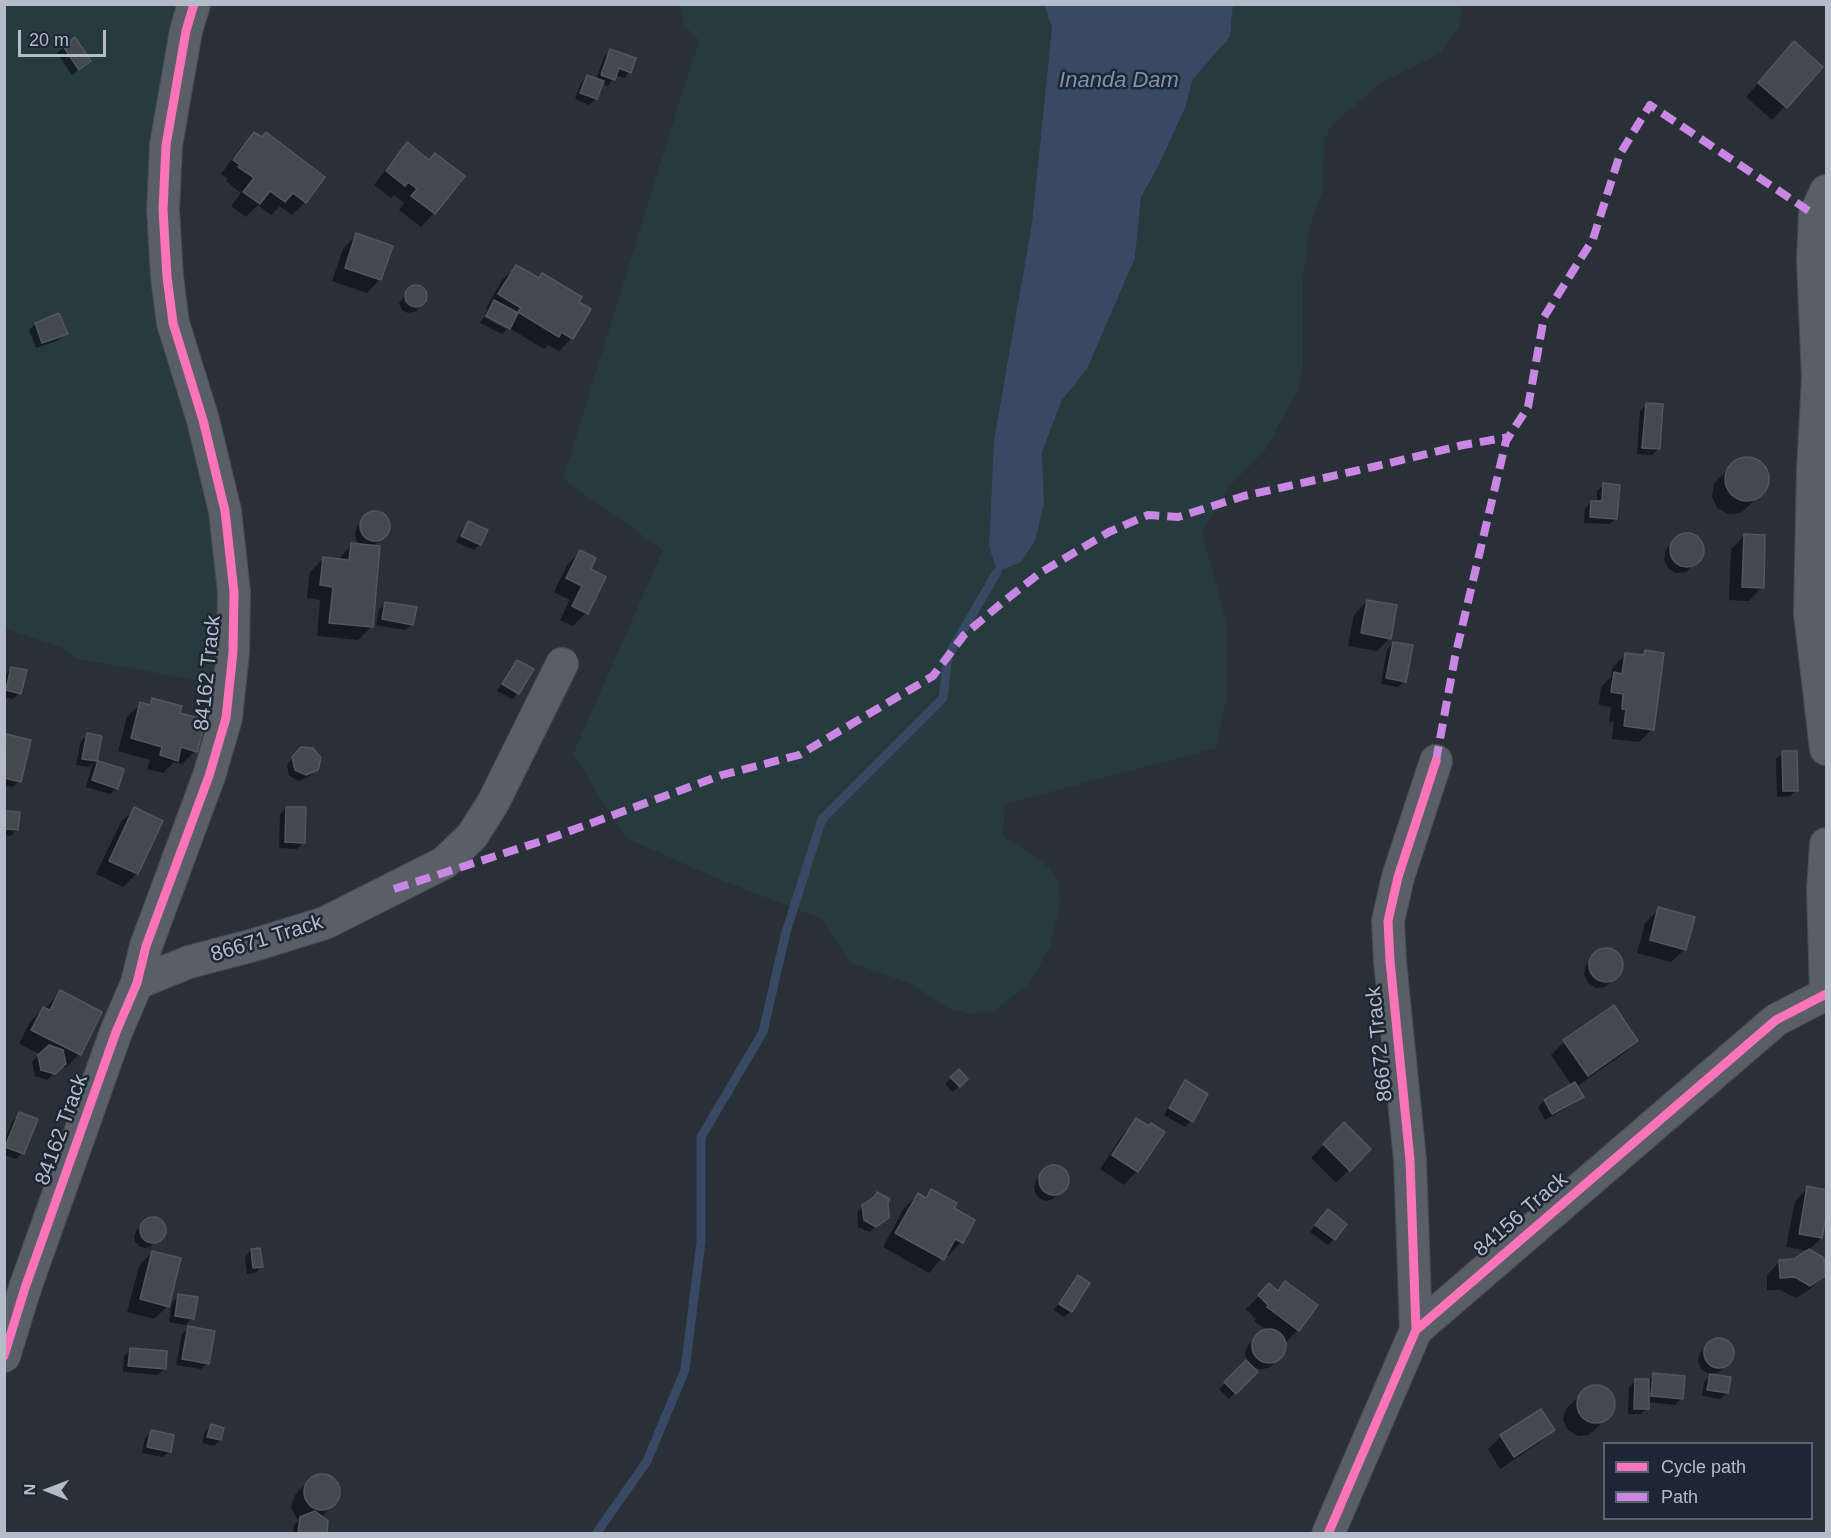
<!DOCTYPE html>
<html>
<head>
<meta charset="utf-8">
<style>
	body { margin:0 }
	#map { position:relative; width:1831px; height:1538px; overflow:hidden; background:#2a3038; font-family:Helvetica,sans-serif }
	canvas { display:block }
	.frame { position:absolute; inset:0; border:6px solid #b4bcc9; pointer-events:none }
	.legend { position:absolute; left:1603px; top:1442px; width:210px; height:78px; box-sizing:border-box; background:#1d2633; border:2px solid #59626f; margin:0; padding:8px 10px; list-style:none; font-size:18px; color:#b4bcc9 }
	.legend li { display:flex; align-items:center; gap:12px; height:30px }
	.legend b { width:30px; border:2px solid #59626f }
	.north { position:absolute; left:18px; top:1460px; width:60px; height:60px; -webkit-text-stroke:4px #1d2633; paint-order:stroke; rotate:271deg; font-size:16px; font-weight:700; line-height:24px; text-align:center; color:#b4bcc9 }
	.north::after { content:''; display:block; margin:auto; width:21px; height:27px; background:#b4bcc9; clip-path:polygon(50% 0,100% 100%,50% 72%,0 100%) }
	.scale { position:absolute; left:18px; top:30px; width:88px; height:27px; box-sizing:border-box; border:3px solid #b4bcc9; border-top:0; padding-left:8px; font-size:18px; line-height:21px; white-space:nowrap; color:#b4bcc9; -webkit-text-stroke:4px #1d2633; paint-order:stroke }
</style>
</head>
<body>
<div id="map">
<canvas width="1831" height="1538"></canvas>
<div class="frame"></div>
<ul class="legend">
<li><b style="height:8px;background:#fb73b8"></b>Cycle path</li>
<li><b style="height:8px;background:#c787e3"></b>Path</li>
</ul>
<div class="north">N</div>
<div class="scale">20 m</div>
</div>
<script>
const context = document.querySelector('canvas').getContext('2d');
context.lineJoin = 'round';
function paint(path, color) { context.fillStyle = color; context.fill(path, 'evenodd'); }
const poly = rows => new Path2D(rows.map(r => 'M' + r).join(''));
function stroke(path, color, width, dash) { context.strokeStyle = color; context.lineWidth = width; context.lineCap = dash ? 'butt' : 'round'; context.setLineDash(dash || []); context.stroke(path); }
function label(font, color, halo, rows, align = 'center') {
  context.font = font + ' Helvetica,sans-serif'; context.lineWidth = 5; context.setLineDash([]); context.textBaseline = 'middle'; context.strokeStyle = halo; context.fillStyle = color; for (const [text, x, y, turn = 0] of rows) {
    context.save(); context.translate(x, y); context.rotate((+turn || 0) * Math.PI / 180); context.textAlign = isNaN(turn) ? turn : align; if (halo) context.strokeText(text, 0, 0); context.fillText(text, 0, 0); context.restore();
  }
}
const green = poly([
	[5,5,180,5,147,175,146,224,161,330,200,461,212,520,224,620,221,684,76,659,62,648,5,629],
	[680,5,1044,5,1052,27,1048,69,1032,223,994,440,989,546,1044,503,1042,452,1062,400,1087,369,1135,258,1141,197,1158,167,1185,108,1193,79,1230,37,1233,5,1462,5,1460,26,1441,53,1379,84,1332,125,1324,140,1323,190,1309,228,1303,277,1303,368,1298,389,1266,449,1229,486,1202,532,1226,621,1226,700,1216,748,1005,804,1003,836,1046,865,1059,881,1060,904,1050,946,1029,985,993,1011,970,1014,948,1008,910,983,851,963,822,919,721,880,626,838,573,754,663,550,563,479,693,58,700,41,684,25]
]);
const water = poly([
	[1044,5,1233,5,1230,37,1193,79,1185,108,1158,167,1141,197,1135,258,1087,369,1062,400,1042,452,1044,503,1035,541,1021,562,997,572,989,546,994,440,1032,223,1052,27]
]);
const shadow = poly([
	[64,47,89,61,72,75,57,53],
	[611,50,630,72,624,78,615,75,608,86,601,84,596,99,589,105,575,99,581,83,587,76,596,80,604,57],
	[1781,57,1821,67,1772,120,1746,97],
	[255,134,305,202,292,215,280,206,271,215,258,205,246,217,231,206,241,193,226,181,228,179,221,174,241,147],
	[408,144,429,161,463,176,434,213,421,227,399,210,404,203,394,195,391,198,374,185,394,158],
	[356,235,380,279,367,293,332,281,343,249],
	[516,267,538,279,542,275,572,338,559,351,548,345,544,349,509,328,502,334,480,323,484,317,506,329,506,325,485,314,488,309,486,308,502,280],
	[416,286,424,289,426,297,423,304,416,311,408,313,402,310,399,303,409,289],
	[35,324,66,333,59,340,36,348,29,330],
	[1647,404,1658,449,1652,455,1637,454,1640,411],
	[1751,459,1763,465,1768,477,1765,490,1741,513,1728,514,1717,508,1712,496,1714,483,1738,460],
	[1604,485,1616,518,1610,524,1584,523,1585,508,1592,502,1597,502,1597,491],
	[376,513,382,515,387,520,388,527,386,533,373,547,372,626,358,640,317,636,320,600,307,598,310,572,323,559,338,560,351,545,361,546,356,540,355,533,357,526,369,514],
	[468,523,480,544,474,550,456,542,462,530],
	[1690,534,1698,539,1703,548,1701,558,1686,572,1676,573,1668,568,1664,559,1666,549,1681,535],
	[1744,536,1762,587,1749,601,1729,600,1731,549],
	[580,552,589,570,586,613,573,626,560,620,570,600,554,592,567,565],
	[1367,601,1390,638,1377,651,1348,646,1354,615],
	[385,604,412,624,406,630,376,625,379,610],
	[1393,643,1405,681,1398,687,1381,684,1387,650],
	[1646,652,1652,729,1639,742,1612,739,1614,722,1609,722,1611,707,1599,705,1601,687,1611,677,1612,668,1626,654,1642,656],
	[517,661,518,693,512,699,497,691,511,668],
	[12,669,20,693,13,699,4,697,5,675],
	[153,699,178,714,195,751,182,764,174,762,163,773,147,769,150,760,118,751,127,717,141,704,146,706],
	[7,735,19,781,13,787,4,785,4,737],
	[88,735,100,737,95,766,98,762,117,788,110,794,86,787,93,763,89,767,76,765,81,741],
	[1783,753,1797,790,1790,796,1777,797,1776,759],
	[294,756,317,769,310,776,299,781,289,776,287,765],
	[286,808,303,843,297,849,279,848,280,814],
	[135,809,161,822,136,874,123,887,96,874,121,822],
	[4,812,17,829,11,836,4,835],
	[1659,909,1685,949,1671,962,1637,953,1645,923],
	[1610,950,1618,955,1622,964,1620,973,1605,987,1596,988,1588,983,1584,974,1586,965,1600,951],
	[60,992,100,1013,79,1054,66,1068,62,1066,47,1080,35,1076,32,1062,40,1054,19,1044,30,1022,43,1008,45,1009],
	[1637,1041,1623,1054,1576,1087,1582,1097,1575,1103,1545,1120,1538,1107,1544,1101,1572,1086,1551,1055,1564,1042],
	[959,1071,966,1079,953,1092,945,1084],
	[1185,1082,1191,1121,1185,1127,1164,1115,1179,1089],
	[20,1114,22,1153,16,1159,4,1155,4,1142,13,1120],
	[1137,1120,1137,1171,1124,1185,1100,1169,1123,1134],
	[1344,1124,1369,1149,1336,1183,1311,1158],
	[1055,1167,1061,1169,1066,1174,1067,1181,1065,1187,1053,1199,1046,1201,1040,1199,1035,1193,1034,1187,1036,1180,1048,1168],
	[1808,1188,1826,1191,1826,1207,1821,1238,1808,1251,1823,1259,1824,1275,1810,1289,1796,1298,1780,1290,1767,1290,1767,1275,1780,1261,1794,1260,1809,1251,1786,1247,1795,1201],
	[931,1191,952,1209,973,1220,961,1242,948,1256,945,1254,929,1273,883,1247,904,1208,918,1195,923,1198],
	[886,1203,887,1218,881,1224,869,1232,858,1227,857,1213,863,1206],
	[1322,1217,1334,1239,1328,1245,1310,1232],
	[154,1219,159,1220,163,1225,164,1230,162,1236,150,1247,145,1248,139,1246,135,1242,134,1237,136,1231,143,1224],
	[251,1250,261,1267,255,1273,247,1274,245,1257],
	[152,1252,168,1306,154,1319,127,1312,139,1266],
	[1078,1277,1071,1311,1064,1317,1054,1310],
	[1285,1283,1298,1330,1284,1344,1282,1355,1269,1368,1260,1369,1250,1366,1256,1372,1229,1399,1219,1389,1247,1362,1245,1353,1248,1345,1261,1332,1268,1331,1254,1321,1256,1319,1246,1309,1269,1286,1276,1292],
	[179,1296,192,1318,186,1325,169,1322,172,1302],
	[189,1328,208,1363,201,1369,176,1365,182,1334],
	[1722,1339,1730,1344,1733,1351,1731,1360,1718,1373,1709,1374,1701,1369,1698,1362,1700,1353,1713,1340],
	[130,1350,165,1368,158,1375,123,1372,124,1356],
	[1654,1375,1681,1399,1675,1405,1647,1402,1647,1408,1641,1414,1628,1414,1629,1387,1635,1381,1648,1381],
	[1710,1376,1727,1393,1720,1399,1702,1396,1704,1382],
	[1600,1386,1609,1392,1614,1402,1612,1413,1589,1435,1578,1436,1568,1430,1563,1420,1566,1409,1589,1387],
	[211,1426,220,1440,214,1446,202,1443,205,1432],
	[1553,1430,1539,1443,1500,1469,1488,1449,1501,1436],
	[152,1431,169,1451,163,1457,142,1453,145,1438],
	[321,1474,333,1478,339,1490,335,1503,321,1517,325,1534,293,1534,294,1525,299,1520,297,1519,291,1507,295,1495,308,1481]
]);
const stream = poly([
	[596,1534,647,1461,685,1370,701,1242,701,1137,763,1032,786,932,822,819,943,698,948,656,997,572]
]);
const building = poly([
	[75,37,91,61,79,70,63,46,75,37],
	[1794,41,1823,67,1787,108,1758,83,1794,41],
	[610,49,636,58,631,73,619,68,615,80,601,75,610,49],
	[587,75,604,81,597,99,580,93,587,75],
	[254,132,262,137,266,132,325,177,306,203,293,193,285,202,270,191,260,204,243,192,254,178,238,167,240,165,233,160,254,132],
	[407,142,429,160,435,153,465,176,435,214,411,196,417,189,408,182,405,186,386,171,407,142],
	[356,233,393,246,381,280,345,268,356,233],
	[516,265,539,278,542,273,582,297,579,302,591,309,573,339,561,332,559,337,518,312,521,308,498,294,516,265],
	'405 296a11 11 0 1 1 22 0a11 11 0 1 1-22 0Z',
	[494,300,518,313,510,329,486,316,494,300],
	[59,313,68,334,42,343,35,323,59,313],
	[1646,403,1663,404,1660,449,1642,448,1646,403],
	'1725 479a22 22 0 1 1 44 0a22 22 0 1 1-44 0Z',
	[1603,483,1620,485,1617,519,1590,517,1591,501,1602,501,1603,483],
	'360 526a15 15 0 1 1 30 0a15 15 0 1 1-30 0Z',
	[468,521,488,530,481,545,461,536,468,521],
	'1670 550a17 17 0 1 1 34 0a17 17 0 1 1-34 0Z',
	[1744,534,1765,535,1764,588,1742,587,1744,534],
	[351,543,380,546,373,627,329,623,333,587,320,585,323,557,349,560,351,543],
	[580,550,596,558,591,569,606,577,588,614,572,606,582,586,566,578,580,550],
	[1367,600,1397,605,1391,639,1361,633,1367,600],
	[385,602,417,607,413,625,382,619,385,602],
	[1393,642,1413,645,1406,682,1386,678,1393,642],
	[1645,650,1664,653,1654,730,1624,726,1626,709,1622,709,1623,694,1611,692,1614,672,1622,674,1625,653,1644,655,1645,650],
	[517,660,534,669,519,694,502,684,517,660],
	[11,667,27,670,21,694,6,690,11,667],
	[152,698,182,706,180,713,206,720,197,752,181,747,178,761,160,755,162,747,131,738,140,702,150,705,152,698],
	[87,733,102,736,97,761,82,759,87,733],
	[6,734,31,740,21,782,4,778,6,734],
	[301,747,313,748,321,758,318,770,306,775,295,770,292,757,301,747],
	[1782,751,1797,751,1798,791,1783,791,1782,751],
	[98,761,124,769,118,789,92,780,98,761],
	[134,807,163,821,138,874,109,861,134,807],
	[286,807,306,807,305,843,285,842,286,807],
	[4,811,20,812,18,830,4,829,4,811],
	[1658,907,1695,917,1686,950,1650,940,1658,907],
	'1589 965a17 17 0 1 1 34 0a17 17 0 1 1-34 0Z',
	[60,990,102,1012,81,1055,31,1030,43,1007,50,1010,60,990],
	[1614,1005,1638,1041,1588,1076,1563,1040,1614,1005],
	[49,1045,63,1050,66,1064,55,1074,41,1070,38,1055,49,1045],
	[959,1069,968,1079,960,1087,950,1077,959,1069],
	[1185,1080,1208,1094,1193,1122,1169,1108,1185,1080],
	[1575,1082,1584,1097,1552,1114,1544,1100,1575,1082],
	[19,1112,38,1119,24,1154,5,1147,19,1112],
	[1136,1118,1149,1126,1151,1123,1165,1132,1138,1172,1112,1155,1136,1118],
	[1344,1122,1371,1149,1350,1171,1323,1144,1344,1122],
	'1039 1180a15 15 0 1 1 30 0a15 15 0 1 1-30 0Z',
	[1807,1186,1826,1190,1826,1216,1822,1238,1799,1234,1807,1186],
	[931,1189,957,1203,954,1208,975,1220,963,1243,955,1239,944,1260,895,1233,918,1193,926,1198,931,1189],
	[877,1192,890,1199,888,1203,889,1218,876,1227,864,1220,862,1205,874,1197,877,1192],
	[1328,1209,1347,1224,1335,1240,1315,1225,1328,1209],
	'140 1230a13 13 0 1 1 26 0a13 13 0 1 1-26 0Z',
	[260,1248,263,1267,253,1268,251,1249,260,1248],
	[1809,1249,1824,1258,1825,1276,1810,1286,1795,1277,1780,1278,1779,1260,1794,1259,1809,1249],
	[152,1251,181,1258,169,1307,140,1299,152,1251],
	[1078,1275,1090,1283,1072,1312,1059,1304,1078,1275],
	[1285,1281,1318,1305,1299,1331,1267,1307,1268,1305,1258,1295,1269,1283,1278,1291,1285,1281],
	[178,1294,198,1297,194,1319,175,1316,178,1294],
	[188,1326,215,1331,209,1364,182,1359,188,1326],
	'1252 1346a17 17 0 1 1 34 0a17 17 0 1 1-34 0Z',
	'1704 1353a15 15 0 1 1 30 0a15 15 0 1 1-30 0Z',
	[130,1348,167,1351,166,1369,128,1366,130,1348],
	[1246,1360,1258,1372,1236,1394,1224,1382,1246,1360],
	[1653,1373,1685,1376,1683,1399,1651,1396,1653,1373],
	[1710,1374,1731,1377,1728,1393,1707,1390,1710,1374],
	[1635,1379,1649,1379,1649,1409,1634,1409,1635,1379],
	'1577 1404a19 19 0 1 1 38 0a19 19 0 1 1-38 0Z',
	[1541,1409,1555,1430,1514,1457,1500,1435,1541,1409],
	[211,1424,224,1428,221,1440,207,1437,211,1424],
	[151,1430,174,1435,171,1452,147,1447,151,1430],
	'304 1492a18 18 0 1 1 36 0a18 18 0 1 1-36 0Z',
	[315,1511,328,1521,327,1534,298,1534,300,1517,315,1511]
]);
const minor = poly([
	[1826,191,1815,215,1813,261,1818,378,1813,470,1810,613,1826,749],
	[137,983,189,962,254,945,325,923,444,863,472,836,493,803,562,664],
	[1826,994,1823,890,1826,844],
	[1416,1330,1410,1160,1390,961,1388,921,1398,877,1436,761],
	[4,1356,25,1288,116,1032,137,983,146,946,209,776,226,718,233,652,234,592,225,511,203,420,173,323,167,277,163,210,166,145,186,31,194,4],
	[1328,1534,1416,1330,1776,1020,1826,994]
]);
const quiet = poly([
	[1436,761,1455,657,1506,441,1528,407,1544,317,1593,239,1620,154,1650,105,1815,215],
	[394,889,548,839,722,775,799,755,933,676,964,635,1003,602,1040,573,1109,532,1148,515,1178,517,1244,496,1373,467,1463,445,1509,437]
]);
const cycleway = poly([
	[1416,1330,1410,1160,1390,961,1388,921,1398,877,1436,761],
	[4,1356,25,1288,116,1032,137,983,146,946,209,776,226,718,233,652,234,592,225,511,203,420,173,323,167,277,163,210,166,145,186,31,194,4],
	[1328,1534,1416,1330,1776,1020,1826,994]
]);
const streetNames = [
	["84162 Track",208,673,-84],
	["86671 Track",267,939,-17],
	["86672 Track",1380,1044,-96],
	["84162 Track",62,1130,-70],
	["84156 Track",1521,1215,-41]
];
const waterNames = [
	["Inanda Dam",1119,81]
];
paint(green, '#273a3e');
paint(water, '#384963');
paint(shadow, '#0007');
stroke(stream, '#384963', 9);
paint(building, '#444950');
stroke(building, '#52575f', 1.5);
stroke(minor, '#484c53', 34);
stroke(minor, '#5a5e66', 32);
stroke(quiet, '#c787e3', 8, [15, 8]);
stroke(cycleway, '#fb73b8', 9);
label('21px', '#b4bcc9', '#1d2633', streetNames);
label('italic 22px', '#7c92b1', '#1d2633', waterNames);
</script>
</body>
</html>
